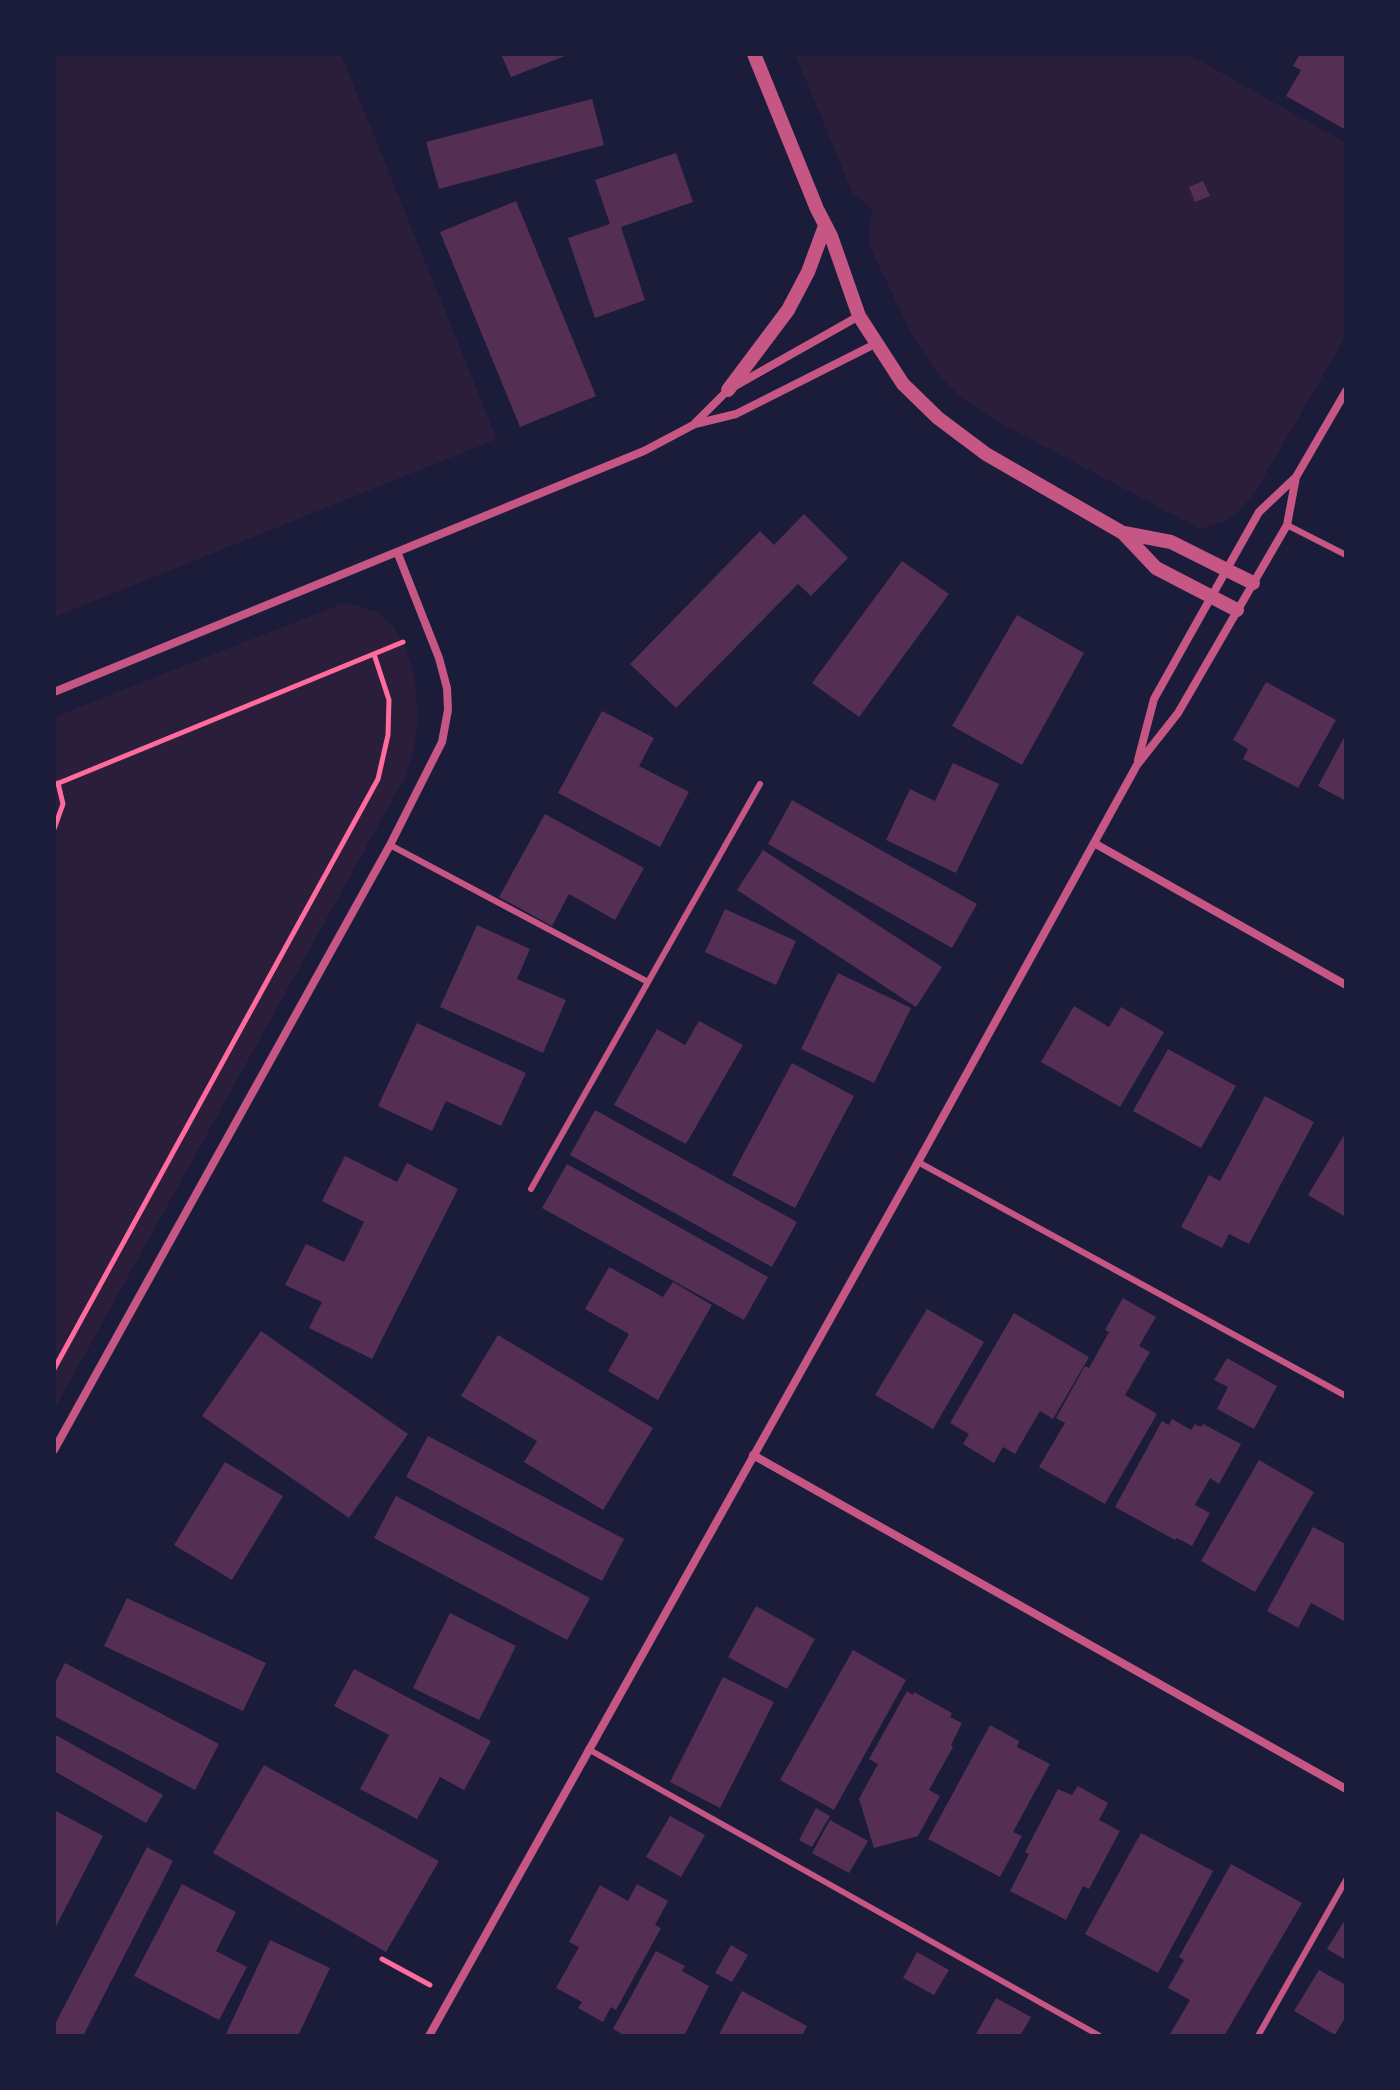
<!DOCTYPE html>
<html>
<head>
<meta charset="utf-8">
<style>
	body { margin:0 }
	#map { position:relative; width:1400px; height:2090px; overflow:hidden; background:#1b1b3a; font-family:Raleway,sans-serif }
	canvas { display:block }
	.frame { position:absolute; inset:0; border:56px solid #1b1b3a; pointer-events:none }
</style>
</head>
<body>
<div id="map">
<canvas width="1400" height="2090"></canvas>
<div class="frame"></div>
</div>
<script>
const context = document.querySelector('canvas').getContext('2d');
context.lineJoin = 'round';
function paint(path, color) { context.fillStyle = color; context.fill(path, 'evenodd'); }
const poly = rows => new Path2D(rows.map(r => 'M' + r).join(''));
function stroke(path, color, width, dash) { context.strokeStyle = color; context.lineWidth = width; context.lineCap = dash ? 'butt' : 'round'; context.setLineDash(dash || []); context.stroke(path); }
const green = poly([
	[54,54,341,54,497,439,54,617],
	[795,54,1188,54,1346,143,1346,336,1255,492,1241,509,1225,521,1200,529,1006,426,961,397,937,373,914,339,868,243,872,209,853,194],
	[341,604,355,605,379,613,393,625,403,642,414,675,418,715,414,750,405,777,54,1410,54,717]
]);
const building = poly([
	[501,54,570,54,511,77],
	[1300,54,1346,54,1346,130,1286,96,1301,70,1293,66],
	[592,99,604,145,439,189,426,142],
	[676,153,693,202,621,227,645,300,595,318,568,238,610,224,595,180],
	[1203,181,1210,196,1195,202,1189,187],
	[516,201,596,396,520,427,440,232],
	[804,514,848,558,811,596,798,584,676,708,630,664,760,531,774,545],
	[902,561,949,594,859,717,812,683],
	[1017,615,1084,653,1022,765,952,726],
	[1266,682,1336,720,1298,788,1243,759,1248,749,1233,740],
	[602,711,654,738,639,766,689,792,660,847,558,793],
	[1346,734,1346,801,1318,786],
	[953,763,999,784,956,873,886,840,910,789,935,801],
	[792,800,977,904,952,948,768,844],
	[545,814,644,868,615,920,569,894,552,926,499,897],
	[763,850,942,967,916,1007,737,890],
	[725,909,796,941,776,985,705,952],
	[477,925,530,949,517,979,566,1000,543,1053,440,1007],
	[838,973,911,1008,874,1083,801,1049],
	[1074,1006,1109,1027,1121,1007,1164,1032,1120,1107,1041,1062],
	[699,1021,743,1045,686,1144,614,1105,657,1029,685,1045],
	[417,1023,526,1073,501,1126,446,1101,432,1131,378,1106],
	[1168,1049,1236,1086,1201,1148,1133,1111],
	[792,1063,854,1096,795,1208,732,1175],
	[1265,1096,1314,1122,1249,1244,1229,1234,1222,1248,1181,1227,1209,1175,1220,1181],
	[595,1110,797,1222,772,1267,570,1155],
	[1346,1132,1346,1217,1308,1195],
	[345,1156,397,1182,407,1163,458,1189,372,1359,309,1328,322,1302,285,1285,306,1244,344,1262,364,1222,322,1201],
	[567,1164,768,1277,744,1320,542,1208],
	[609,1267,663,1297,673,1282,712,1305,658,1400,608,1371,629,1334,585,1309],
	[1123,1298,1156,1317,1139,1346,1150,1352,1125,1395,1157,1414,1105,1504,1039,1467,1065,1423,1056,1418,1085,1366,1089,1368,1109,1332,1105,1330],
	[927,1309,984,1342,933,1429,875,1395],
	[1014,1313,1089,1357,1053,1419,1040,1411,1015,1454,1003,1447,994,1463,963,1444,969,1434,950,1423],
	[261,1331,408,1434,349,1518,202,1416],
	[498,1335,653,1428,603,1510,524,1462,537,1441,461,1396],
	[1227,1358,1277,1386,1254,1429,1217,1409,1228,1387,1214,1380],
	[1172,1419,1191,1430,1195,1424,1201,1427,1203,1424,1241,1444,1219,1484,1210,1478,1195,1505,1210,1513,1192,1546,1177,1538,1175,1540,1115,1507,1162,1421,1169,1425],
	[428,1436,624,1539,602,1581,406,1477],
	[1259,1460,1314,1492,1255,1592,1201,1561],
	[225,1462,283,1496,232,1580,174,1545],
	[396,1496,590,1598,567,1640,374,1538],
	[1313,1527,1346,1544,1346,1622,1311,1603,1298,1628,1267,1611],
	[127,1598,266,1663,243,1711,104,1646],
	[756,1606,815,1639,787,1689,728,1657],
	[450,1613,516,1646,479,1720,413,1688],
	[853,1650,906,1680,834,1810,780,1780],
	[65,1663,219,1744,195,1790,54,1716,54,1684],
	[354,1669,491,1741,464,1790,440,1777,417,1819,360,1789,389,1735,334,1706],
	[723,1677,774,1702,720,1808,670,1782],
	[907,1691,913,1695,914,1692,952,1713,950,1717,962,1723,951,1745,953,1747,929,1790,940,1796,918,1836,874,1848,859,1799,878,1764,869,1759],
	[990,1725,1019,1741,1017,1747,1050,1764,1013,1832,1022,1836,1000,1877,928,1839],
	[54,1734,163,1795,146,1823,54,1771],
	[264,1765,439,1861,386,1952,213,1853],
	[1078,1786,1108,1803,1099,1820,1120,1831,1089,1889,1083,1886,1066,1920,1010,1891,1029,1854,1025,1852,1058,1789,1072,1795],
	[816,1808,830,1816,812,1847,799,1840],
	[54,1810,103,1836,54,1930],
	[670,1816,705,1835,681,1877,646,1857],
	[830,1820,868,1841,849,1873,812,1853],
	[1141,1833,1213,1871,1158,1973,1085,1934],
	[147,1847,173,1861,83,2036,55,2036,54,2026],
	[1231,1864,1302,1903,1224,2036,1169,2036,1190,2000,1168,1988,1184,1960,1179,1957],
	[182,1884,236,1912,216,1951,247,1967,219,2020,134,1976],
	[637,1884,668,1901,655,1925,661,1928,616,2010,611,2007,603,2022,578,2008,582,2002,556,1988,579,1947,569,1942,600,1885,628,1901],
	[1346,1918,1346,1960,1327,1949],
	[270,1940,330,1968,298,2036,225,2036],
	[731,1945,748,1955,732,1982,715,1973],
	[656,1951,685,1966,682,1971,709,1986,684,2036,625,2036,613,2029],
	[917,1952,949,1970,934,1995,903,1978],
	[1319,1970,1346,1985,1346,2016,1335,2035,1294,2011],
	[742,1991,807,2026,802,2036,718,2036],
	[996,1998,1031,2017,1020,2036,975,2036]
]);
const path = poly([
	[54,785,403,642],
	[54,829,63,804,58,783],
	[54,1369,378,779,388,735,389,700,374,654],
	[382,1959,430,1985]
]);
const service = poly([
	[1287,525,1346,555],
	[390,845,648,982],
	[918,1162,1346,1396],
	[531,1189,760,784],
	[588,1749,1100,2036],
	[1258,2036,1346,1880]
]);
const minor = poly([
	[695,423,728,390,859,316],
	[54,692,644,451,695,424,736,414,877,343],
	[1138,760,1154,699,1187,640,1259,512,1296,477,1346,391],
	[1094,843,1346,985],
	[54,1450,390,845,442,742,448,710,447,688,439,658,398,554],
	[753,1455,1346,1789],
	[429,2036,918,1162,1137,765,1178,713,1287,525,1296,477]
]);
const tertiary = poly([
	[754,54,817,209,831,236,859,316,903,384,938,418,986,454,1123,533,1156,568,1237,610],
	[728,390,788,310,808,272,825,226],
	[1124,533,1171,542,1253,583]
]);
paint(green, '#2a1e3b');
paint(building, '#542f53');
stroke(path, '#ff6b9d', 5);
stroke(service, '#c65784', 6);
stroke(minor, '#c65784', 8);
stroke(tertiary, '#c65784', 14);
</script>
</body>
</html>
